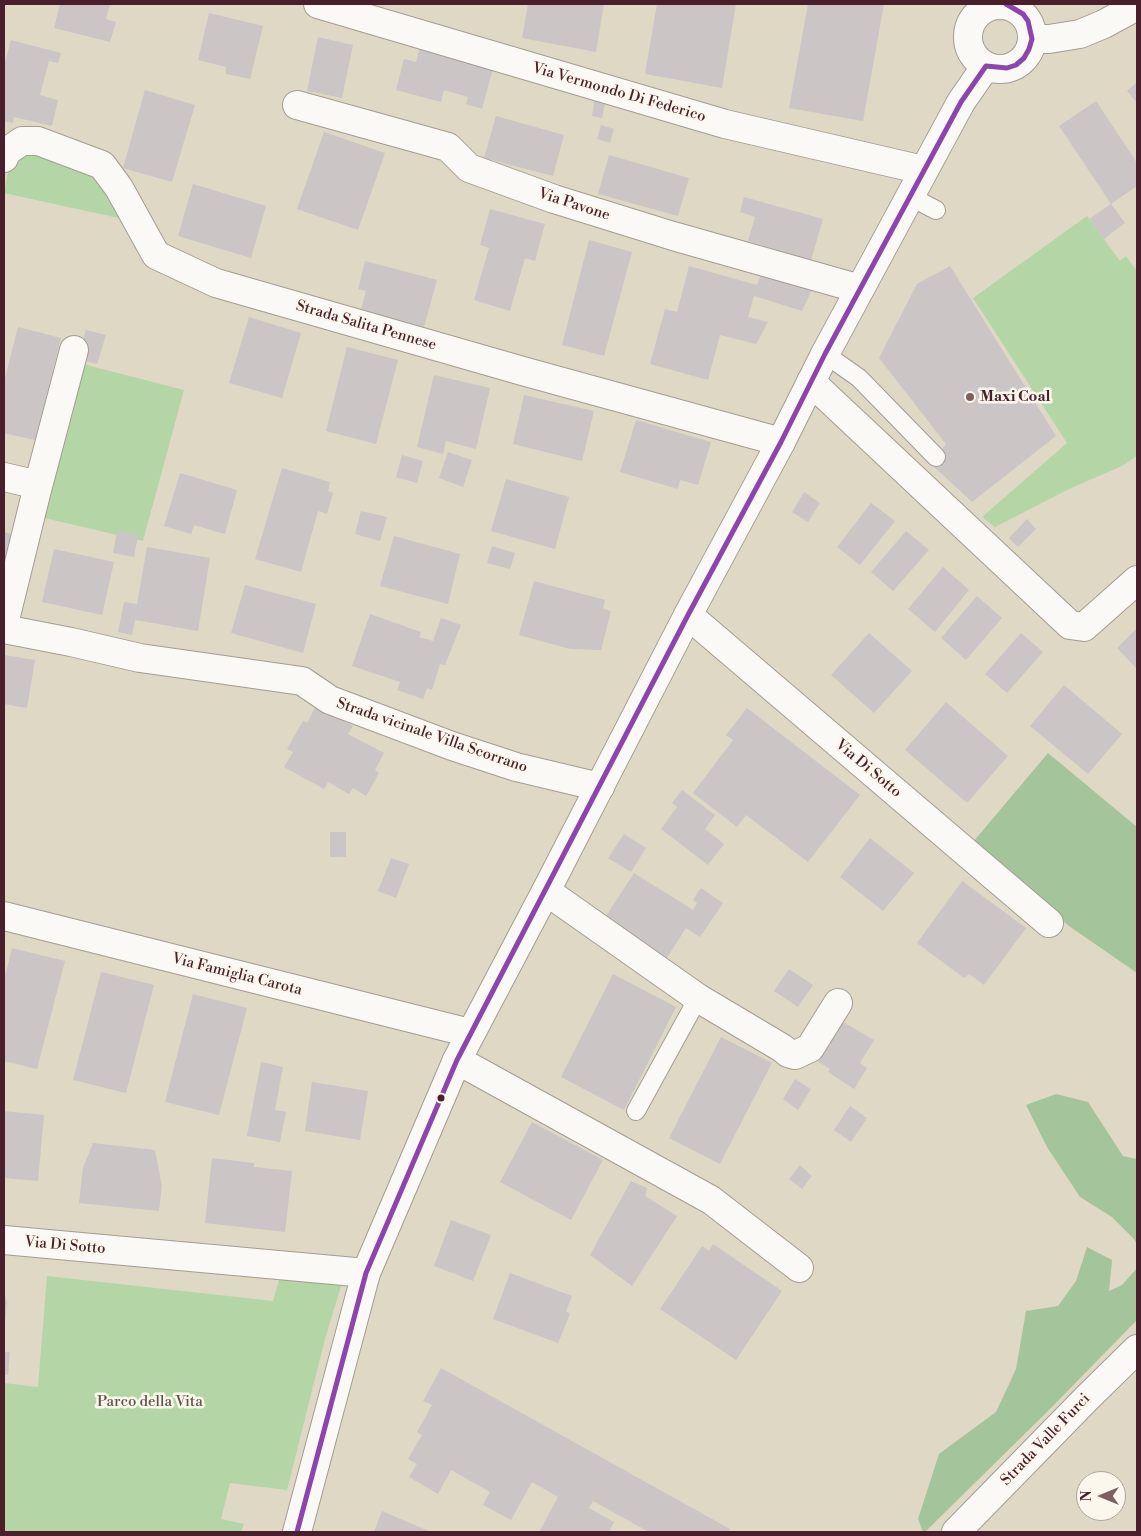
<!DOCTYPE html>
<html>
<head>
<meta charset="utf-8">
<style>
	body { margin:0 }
	#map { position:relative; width:1141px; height:1536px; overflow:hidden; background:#dfd8c5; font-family:"Libre Bodoni",serif }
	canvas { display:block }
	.frame { position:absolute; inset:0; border:5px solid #4a1f2b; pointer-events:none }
	.north { position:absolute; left:1076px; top:1471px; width:50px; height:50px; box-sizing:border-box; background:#fbf7ec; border:1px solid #b4a19f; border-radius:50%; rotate:270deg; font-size:14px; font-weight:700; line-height:20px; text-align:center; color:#4a1f2b }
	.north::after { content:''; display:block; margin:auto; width:18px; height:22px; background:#7e6061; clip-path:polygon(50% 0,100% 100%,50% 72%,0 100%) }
</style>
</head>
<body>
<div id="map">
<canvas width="1141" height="1536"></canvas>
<div class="frame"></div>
<div class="north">N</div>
</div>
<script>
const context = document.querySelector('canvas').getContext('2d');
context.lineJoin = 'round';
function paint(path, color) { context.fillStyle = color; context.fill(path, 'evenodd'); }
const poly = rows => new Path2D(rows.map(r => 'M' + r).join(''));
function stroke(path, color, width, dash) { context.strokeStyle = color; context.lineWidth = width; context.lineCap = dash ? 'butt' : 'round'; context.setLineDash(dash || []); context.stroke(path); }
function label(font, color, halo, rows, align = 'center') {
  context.font = font + ' "Libre Bodoni",serif'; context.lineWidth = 5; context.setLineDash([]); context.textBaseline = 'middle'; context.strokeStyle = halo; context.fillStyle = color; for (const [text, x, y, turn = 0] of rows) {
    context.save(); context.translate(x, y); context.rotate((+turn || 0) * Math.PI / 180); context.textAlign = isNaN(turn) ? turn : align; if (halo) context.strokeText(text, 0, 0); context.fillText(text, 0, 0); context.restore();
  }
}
const green = poly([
	[27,149,99,176,123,219,4,193,10,161],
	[1087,216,1120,261,1126,256,1137,271,1137,456,1122,466,1069,489,995,527,982,517,1067,443,973,298],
	[79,363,184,390,143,541,40,517],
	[47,1276,273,1301,280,1277,342,1283,325,1339,287,1490,230,1483,221,1519,244,1524,241,1532,4,1532,4,1383,38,1387]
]);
const forest = poly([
	[1048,753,1137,827,1137,973,1069,926,973,842],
	[1056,1094,1088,1102,1123,1156,1137,1159,1137,1244,1133,1238,1112,1217,1080,1197,1047,1147,1026,1105],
	[1087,1247,1112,1260,1109,1291,1122,1285,1137,1268,1137,1320,1048,1411,925,1532,923,1532,918,1519,939,1454,996,1412,1016,1369,1026,1311,1058,1306,1076,1281]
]);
const building = poly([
	[60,4,110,4,106,19,116,22,110,42,54,28],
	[528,4,604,4,596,52,522,38],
	[657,4,736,4,722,88,645,74],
	[808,4,884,4,863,121,789,108],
	[209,13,263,26,250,79,226,74,226,67,198,60],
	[318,37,353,45,342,98,307,91],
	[11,40,61,53,58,63,49,61,40,95,58,100,52,126,14,117,13,123,4,121,4,66],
	[421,44,494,65,482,109,466,104,468,97,444,90,441,102,396,90,404,59,416,62],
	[1137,82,1137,103,1127,91],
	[145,90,195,105,172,182,123,168],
	[595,96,606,99,602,118,592,116],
	[1096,101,1137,163,1137,186,1111,204,1059,126],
	[496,116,564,135,553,176,484,158],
	[601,125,614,129,610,143,597,139],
	[324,132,385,153,358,230,297,209],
	[609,155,689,178,678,216,598,194],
	[193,184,266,206,251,258,178,236],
	[744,197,823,219,811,260,748,241,755,217,740,212],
	[1111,204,1125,223,1104,239,1089,219],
	[490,209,545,224,535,261,525,258,510,311,474,300,489,248,480,245],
	[589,240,632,252,604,356,562,345],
	[365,261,437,280,424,327,361,310,366,291,358,289],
	[689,266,757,285,764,266,816,281,802,311,754,296,748,317,768,322,756,344,720,335,708,380,650,364,665,309,677,312],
	[950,266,1056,436,972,502,931,464,946,444,879,358,917,284],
	[249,317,301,333,282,398,229,383],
	[18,327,61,338,35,440,4,433,4,382],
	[86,330,106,335,97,364,77,359],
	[347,347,398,360,376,444,326,431],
	[434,375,490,388,476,449,446,441,443,454,417,447],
	[524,395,594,411,582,461,513,444],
	[636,420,711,442,698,485,680,480,678,489,620,472],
	[448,452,472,460,463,487,439,478],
	[402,455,423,461,417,483,396,477],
	[282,468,330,482,328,491,333,493,327,514,318,511,301,572,255,559],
	[180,473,237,490,225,534,194,525,191,534,164,526],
	[506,479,569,497,555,549,491,531],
	[804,492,820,503,808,522,792,512],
	[871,503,895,521,860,565,837,547],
	[361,511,387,517,380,541,355,534],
	[1027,519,1036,529,1018,547,1009,538],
	[117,531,138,535,134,557,113,553],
	[906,531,929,550,893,591,871,572],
	[4,532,14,535,4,565],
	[394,536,460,554,448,604,380,586],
	[492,546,515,553,510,569,487,563],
	[147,547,210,558,198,631,135,620,132,635,118,632,124,602,137,604],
	[54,549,114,562,102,615,42,602],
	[943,567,969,590,935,632,908,609],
	[534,581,605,600,603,609,611,611,601,650,570,649,519,635],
	[245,585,316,604,303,653,231,633],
	[977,596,1002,618,966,660,941,638],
	[370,614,421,632,419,637,433,641,441,618,461,625,445,665,440,664,432,690,427,688,423,699,397,690,400,682,352,666],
	[1137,628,1137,669,1117,648],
	[869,633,912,671,874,713,831,675],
	[1021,633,1043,652,1007,693,985,674],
	[4,655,35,660,27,708,4,704],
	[1064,685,1122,734,1088,774,1030,726],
	[946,702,1008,756,967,803,905,750],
	[316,706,353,726,348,734,384,753,375,770,379,773,366,796,353,788,349,794,328,782,324,789,284,767,293,752,287,749,303,721,307,723],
	[747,708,860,795,808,862,746,815,737,827,693,793,733,740,726,735],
	[682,790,715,815,705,829,724,844,708,865,661,829,677,807,672,803],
	[330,832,346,832,346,857,330,857],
	[624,834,646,848,631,872,608,858],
	[870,838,914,873,883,911,840,877],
	[391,858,409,864,396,898,378,891],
	[634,873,693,910,697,903,693,900,701,888,723,903,700,937,686,928,665,961,603,921],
	[962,881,1026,928,984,985,969,974,964,978,917,943],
	[12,948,65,961,37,1069,4,1061,4,981],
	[789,969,813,985,798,1007,774,991],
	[101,972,154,985,126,1093,73,1080],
	[613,974,676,1007,624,1110,561,1077],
	[193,994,247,1008,219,1115,165,1102],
	[835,1012,846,1018,843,1022,874,1040,860,1063,867,1068,854,1089,828,1072,830,1069,809,1056],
	[721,1037,772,1063,720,1164,669,1138],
	[261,1062,283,1067,275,1110,286,1112,280,1142,247,1136],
	[795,1079,811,1089,798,1110,783,1099],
	[312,1082,368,1091,360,1140,305,1131],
	[850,1106,867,1118,851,1142,834,1130],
	[4,1111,44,1115,38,1181,4,1178],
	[532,1122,603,1160,571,1220,500,1182],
	[93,1143,155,1150,162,1186,159,1211,79,1203,83,1168],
	[212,1158,254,1163,254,1167,292,1171,285,1232,205,1223],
	[800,1165,812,1176,802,1189,789,1179],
	[631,1181,647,1188,645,1196,677,1216,632,1286,590,1255],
	[451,1220,491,1235,473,1281,434,1266],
	[713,1244,782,1291,736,1360,660,1309,702,1246,709,1251],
	[510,1273,572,1296,566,1311,570,1314,558,1343,493,1319],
	[4,1290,7,1302,5,1321,4,1321],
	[4,1352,10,1352,8,1375,4,1374],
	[441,1368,730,1529,728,1532,649,1532,593,1501,589,1508,614,1522,609,1532,539,1532,558,1497,532,1482,511,1520,483,1505,490,1492,451,1470,438,1494,409,1477,417,1464,408,1459,422,1435,417,1432,432,1405,423,1401],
	[382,1511,431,1532,374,1532]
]);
const lane = poly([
	[909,196,936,210],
	[825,354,859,378,936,457],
	[636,1111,698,998]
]);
const street = poly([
	[318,4,725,124,923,170],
	[1032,39,1049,39,1080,34,1104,24,1137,6],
	[297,105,448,147,469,168,554,199,673,236,860,289],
	[4,158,6,152,22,141,38,141,102,165,119,188,156,255,216,283,526,372,781,442],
	[811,382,1070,625,1084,627,1137,580],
	[4,477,30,483,36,494,4,624],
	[36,494,74,350],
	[688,615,1049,923],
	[4,629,71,642,140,658,302,681,330,700,452,746,516,767,600,787],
	[546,891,698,998,782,1048,788,1053,795,1055,810,1048,838,1003],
	[4,916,470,1033],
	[457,1060,711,1200,799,1268],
	[4,1240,366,1273],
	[956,1532,1087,1398,1137,1349]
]);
const secondary = poly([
	'968 37a32 32 0 1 1 64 0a32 32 0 1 1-64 0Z',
	[297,1532,366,1273,457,1060,546,891,688,615,781,442,825,354,961,102,986,66]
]);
const bus1 = poly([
	[297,1532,366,1273,457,1060,688,615,781,442,825,354,961,102,986,66,1007,68,1016,65,1024,58,1029,49,1032,39,1028,21,1023,14,1006,4]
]);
const markers = [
	[970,397,5,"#7e6061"],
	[441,1098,4.5,"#4a1f2b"]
];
const streetNames = [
	["Via Vermondo Di Federico",619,93,16],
	["Via Pavone",574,205,18],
	["Strada Salita Pennese",366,326,16],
	["Strada vicinale Villa Scorrano",432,736,19],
	["Via Di Sotto",868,769,40],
	["Via Famiglia Carota",237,975,14],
	["Via Di Sotto",65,1246,5],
	["Strada Valle Furci",1046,1440,-46]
];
const poiNames = [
	["Maxi Coal",980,397]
];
const parkNames = [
	["Parco della Vita",150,1402]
];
paint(green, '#b4d6a6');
paint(forest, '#a4c59b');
paint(building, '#cbc5c6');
stroke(lane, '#a59c92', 20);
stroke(street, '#a59c92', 30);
stroke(secondary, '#a59c92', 30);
stroke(lane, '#faf9f6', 18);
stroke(street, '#faf9f6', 28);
stroke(secondary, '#faf9f6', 28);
stroke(bus1, '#8e44ad', 5);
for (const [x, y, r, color] of markers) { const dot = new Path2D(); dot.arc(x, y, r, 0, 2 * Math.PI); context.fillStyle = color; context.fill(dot); stroke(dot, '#fbf7ec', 2); }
label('15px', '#4a1f2b', '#fbf7ec', streetNames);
label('bold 15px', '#4a1f2b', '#fbf7ec', poiNames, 'left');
label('15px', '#5f5548', '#fbf7ec', parkNames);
</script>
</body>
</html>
